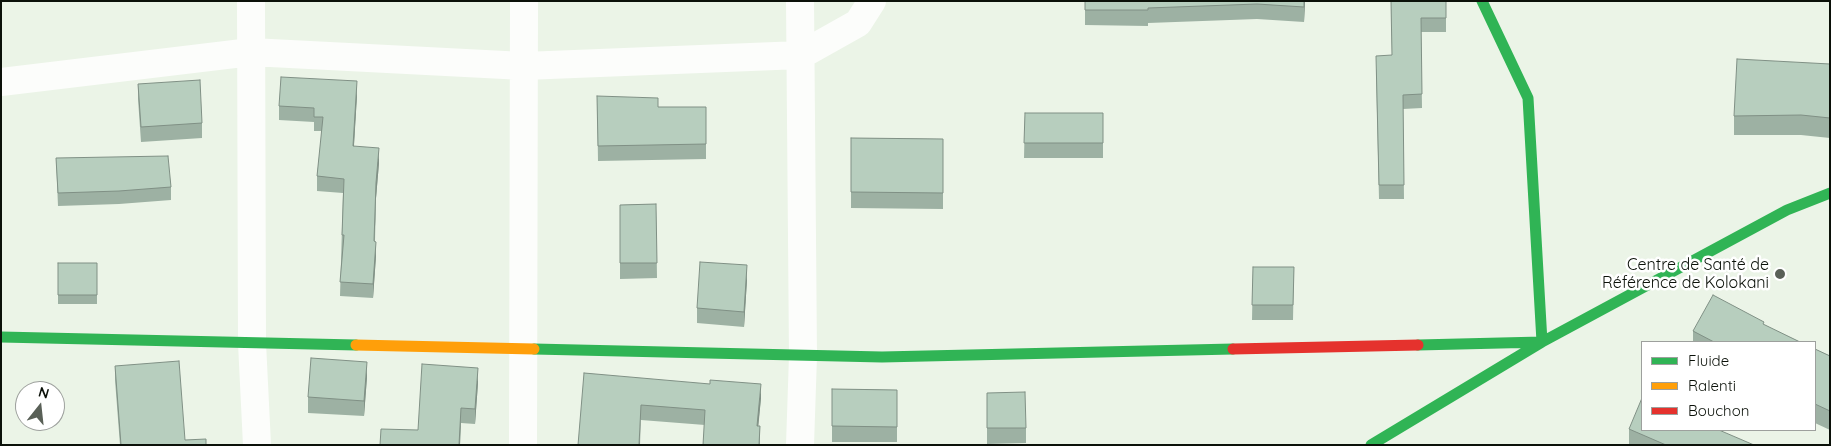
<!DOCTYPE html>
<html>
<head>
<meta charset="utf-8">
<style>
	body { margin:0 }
	#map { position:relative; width:1831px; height:446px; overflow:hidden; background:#ebf4e7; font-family:Quicksand,sans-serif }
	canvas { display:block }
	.frame { position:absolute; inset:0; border:2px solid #0b1109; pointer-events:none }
	.legend { position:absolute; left:1641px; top:341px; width:175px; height:90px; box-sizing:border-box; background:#fff; border:1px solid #9da09d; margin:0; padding:6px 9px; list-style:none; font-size:15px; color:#0b1109 }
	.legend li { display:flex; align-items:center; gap:10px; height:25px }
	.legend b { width:25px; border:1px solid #9da09d }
	.north { position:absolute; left:15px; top:381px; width:50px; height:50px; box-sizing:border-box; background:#fff; border:1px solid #9da09d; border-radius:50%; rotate:16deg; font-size:14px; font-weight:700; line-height:20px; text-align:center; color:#0b1109 }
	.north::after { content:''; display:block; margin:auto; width:18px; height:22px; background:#596057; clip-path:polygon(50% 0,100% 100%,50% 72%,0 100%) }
</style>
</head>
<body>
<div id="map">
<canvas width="1831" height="446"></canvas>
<div class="frame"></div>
<ul class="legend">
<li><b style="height:6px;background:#30b455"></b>Fluide</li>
<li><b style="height:6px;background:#ff9f0a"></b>Ralenti</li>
<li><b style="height:6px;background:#e5322d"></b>Bouchon</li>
</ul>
<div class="north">N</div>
</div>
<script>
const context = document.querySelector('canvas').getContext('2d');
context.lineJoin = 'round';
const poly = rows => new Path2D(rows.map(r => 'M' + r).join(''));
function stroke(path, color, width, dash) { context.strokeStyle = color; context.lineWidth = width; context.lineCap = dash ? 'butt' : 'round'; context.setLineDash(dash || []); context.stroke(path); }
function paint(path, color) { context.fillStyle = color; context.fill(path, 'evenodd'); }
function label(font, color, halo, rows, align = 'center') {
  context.font = font + ' Quicksand,sans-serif'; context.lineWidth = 5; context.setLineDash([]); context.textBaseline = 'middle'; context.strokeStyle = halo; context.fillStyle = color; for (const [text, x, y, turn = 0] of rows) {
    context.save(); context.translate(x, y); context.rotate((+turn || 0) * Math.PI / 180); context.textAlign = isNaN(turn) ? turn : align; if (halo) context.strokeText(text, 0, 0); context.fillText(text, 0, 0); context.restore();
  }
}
const street = poly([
	[251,1,252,343,257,445],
	[1,82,251,52,524,66,801,55,858,23,872,1],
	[523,445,524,1],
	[800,445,803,356,800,1]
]);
const fast = poly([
	[1,337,356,345],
	[1418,345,1542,342,1528,98,1482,1],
	[534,349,882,357,1233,349],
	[1371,445,1542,342,1787,210,1830,193]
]);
const slow = poly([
	[356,345,534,349]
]);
const jam = poly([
	[1233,349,1418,345]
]);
const wall = poly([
	[1085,1,1305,1,1304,22,1257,19,1148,23,1148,26,1085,25],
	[1391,1,1446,1,1446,32,1421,32,1422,108,1403,109,1404,199,1379,199,1376,70,1392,55],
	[1830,64,1830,138,1801,135,1734,135,1734,116],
	[138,84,202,123,202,138,141,142,138,99],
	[357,95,354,146,379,163,376,198,375,241,376,256,373,298,340,296,343,193,317,191,317,176,322,131,314,131,314,122,279,120,279,106],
	[597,96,658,107,706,107,706,159,598,161],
	[1025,113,1103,113,1103,158,1024,158],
	[851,138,943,139,943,209,851,208],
	[56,158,171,187,171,200,119,204,58,206],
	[656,204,657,278,620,279,620,205],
	[58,263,97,263,97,304,58,304],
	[1253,267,1294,267,1293,320,1252,320],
	[747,280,744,327,697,323,697,308],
	[1764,325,1800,342,1693,342,1693,331],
	[1815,349,1830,356,1830,430,1815,423],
	[115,366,185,440,206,445,120,445,115,380],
	[584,373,761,398,758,426,760,426,760,445,703,445,705,425,641,420],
	[367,377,364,416,308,413,308,397],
	[478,383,475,424,461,423,460,445,380,445,418,430],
	[832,389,897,390,897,442,832,442],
	[987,393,1026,428,1026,443,987,444],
	[1629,429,1754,445,1629,445]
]);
const shadedWall = poly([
	[1304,1,1305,1,1304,22],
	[357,81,357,95,353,160,353,146],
	[379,148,379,163,376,198,374,256,376,183],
	[376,242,376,256,373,298,373,284],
	[747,265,747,280,744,327,744,312],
	[367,362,367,377,364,416,364,401],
	[478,368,478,383,475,424,475,409],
	[761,384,761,398,757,440,757,426],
	[641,405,640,445,639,445],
	[461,408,460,445,459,445]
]);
const building = poly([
	[1085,1,1304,1,1304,7,1257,4,1148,8,1148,10,1085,10,1085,1],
	[1391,1,1446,1,1446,18,1421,18,1422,94,1403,95,1404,185,1379,185,1376,56,1392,55,1391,1],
	[1737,59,1830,64,1830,118,1801,115,1734,116,1737,59],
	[281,77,357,81,353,146,379,148,376,183,374,241,376,242,373,284,340,282,344,235,342,235,344,179,317,176,323,117,314,117,314,108,279,106,281,77],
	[200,80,202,123,141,127,138,84,200,80],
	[597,96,658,98,658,107,706,107,706,144,598,146,597,96],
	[1025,113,1103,113,1103,143,1024,143,1025,113],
	[851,138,943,139,943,193,851,192,851,138],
	[168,156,171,187,119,191,58,193,56,158,168,156],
	[656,204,657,263,620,263,620,205,656,204],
	[700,262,747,265,744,312,697,308,700,262],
	[58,263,97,263,97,295,58,295,58,263],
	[1253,267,1294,267,1293,305,1252,305,1253,267],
	[1713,295,1764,322,1763,324,1800,342,1714,342,1693,331,1713,295],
	[1815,349,1830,356,1830,411,1815,404,1815,349],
	[311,358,367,362,364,401,308,397,311,358],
	[179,361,185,440,206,439,206,445,121,445,115,366,179,361],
	[422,364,478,368,475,409,461,408,459,445,380,445,381,429,418,430,422,364],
	[584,373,710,384,710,380,761,384,757,426,760,426,759,445,703,445,705,410,641,405,639,445,578,445,584,373],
	[832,389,897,390,897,427,832,426,832,389],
	[1025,392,1026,428,987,428,987,393,1025,392],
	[1642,398,1642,430,1719,430,1754,445,1666,445,1629,429,1642,398]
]);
const markers = [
	[1780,274,6,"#596057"]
];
const poiNames = [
	["Centre de Santé de",1769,265],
	["Référence de Kolokani",1769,283]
];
stroke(street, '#fcfdfb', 28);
stroke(fast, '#30b455', 11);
stroke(slow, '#ff9f0a', 11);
stroke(jam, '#e5322d', 11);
paint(wall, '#9db1a3');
paint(shadedWall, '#809085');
paint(building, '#b7cebe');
stroke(building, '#809085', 1);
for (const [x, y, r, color] of markers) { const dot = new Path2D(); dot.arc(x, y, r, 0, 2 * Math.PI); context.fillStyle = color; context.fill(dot); stroke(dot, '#fff', 2); }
label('16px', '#0b1109', '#fff', poiNames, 'right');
</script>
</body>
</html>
